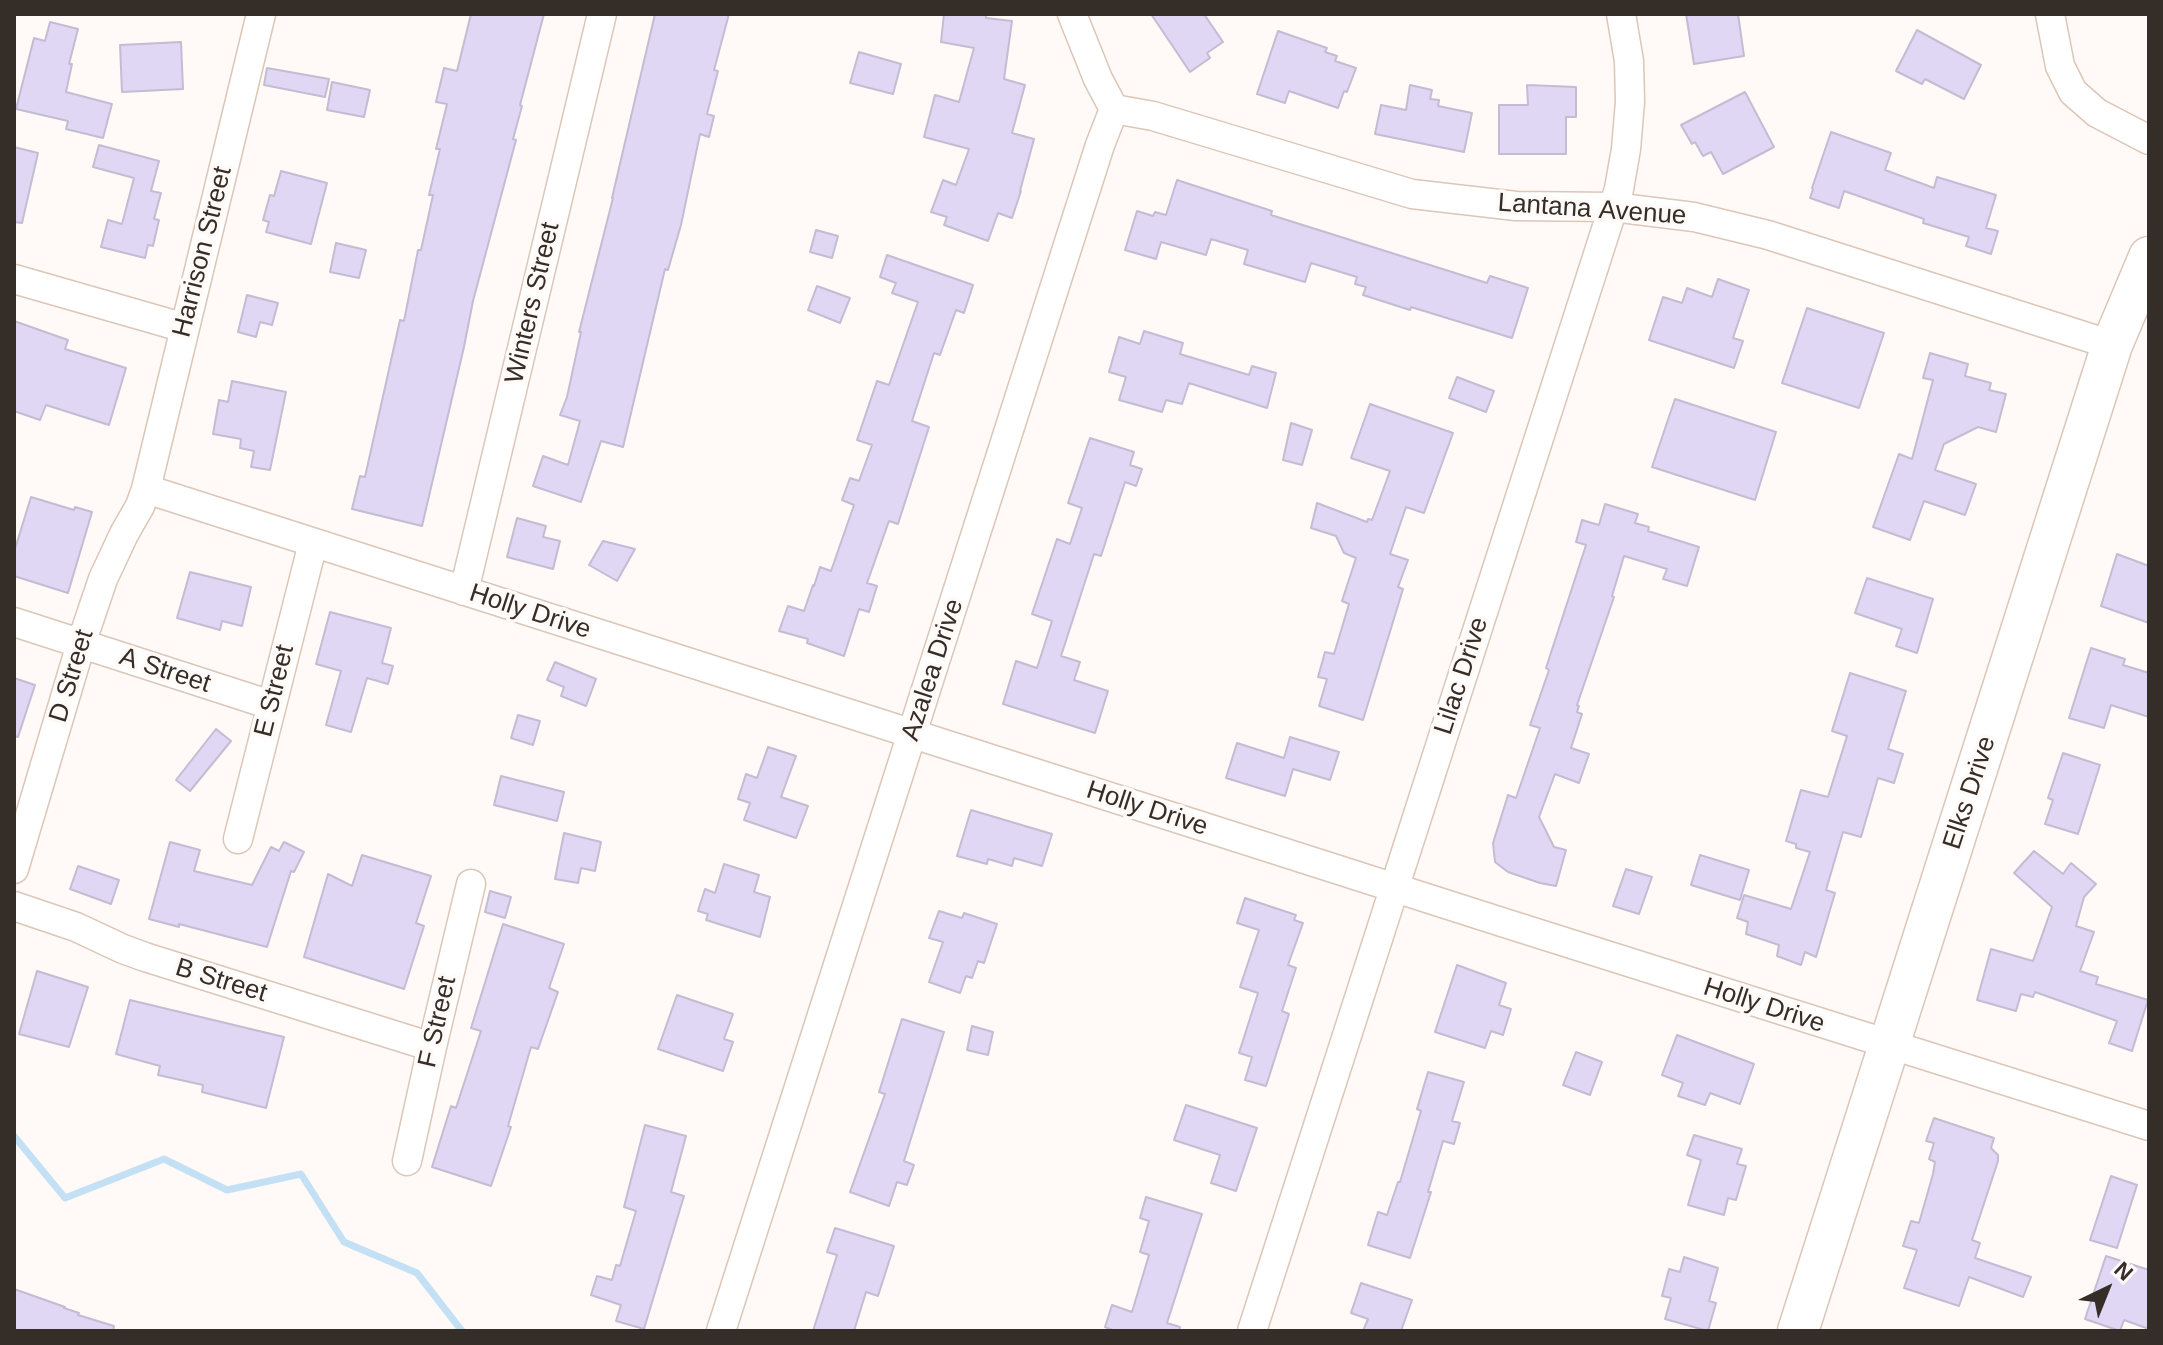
<!DOCTYPE html>
<html>
<head>
<meta charset="utf-8">
<style>
	body { margin:0 }
	#map { position:relative; width:2163px; height:1345px; overflow:hidden; background:#fffaf7; font-family:Helvetica,sans-serif }
	canvas { display:block }
	.frame { position:absolute; inset:0; border:16px solid #352d28; pointer-events:none }
	.north { position:absolute; left:2067px; top:1249px; width:80px; height:80px; -webkit-text-stroke:6px #fffaf7; paint-order:stroke; rotate:43deg; font-size:22px; font-weight:700; line-height:32px; text-align:center; color:#352d28 }
	.north::after { content:''; display:block; margin:auto; width:28px; height:36px; background:#352d28; clip-path:polygon(50% 0,100% 100%,50% 72%,0 100%) }
</style>
</head>
<body>
<div id="map">
<canvas width="2163" height="1345"></canvas>
<div class="frame"></div>
<div class="north">N</div>
</div>
<script>
const context = document.querySelector('canvas').getContext('2d');
context.lineJoin = 'round';
const poly = rows => new Path2D(rows.map(r => 'M' + r).join(''));
function stroke(path, color, width, dash) { context.strokeStyle = color; context.lineWidth = width; context.lineCap = dash ? 'butt' : 'round'; context.setLineDash(dash || []); context.stroke(path); }
function paint(path, color) { context.fillStyle = color; context.fill(path, 'evenodd'); }
function label(font, color, halo, rows, align = 'center') {
  context.font = font + ' Helvetica,sans-serif'; context.lineWidth = 7; context.setLineDash([]); context.textBaseline = 'middle'; context.strokeStyle = halo; context.fillStyle = color; for (const [text, x, y, turn = 0] of rows) {
    context.save(); context.translate(x, y); context.rotate((+turn || 0) * Math.PI / 180); context.textAlign = isNaN(turn) ? turn : align; if (halo) context.strokeText(text, 0, 0); context.fillText(text, 0, 0); context.restore();
  }
}
const stream = poly([
	[14,1136,65,1198,164,1159,227,1190,301,1174,344,1242,417,1273,462,1331]
]);
const building = poly([
	[471,14,544,14,520,105,522,106,513,139,516,140,473,301,464,347,422,526,352,509,360,476,365,477,400,320,404,321,418,250,421,250,433,195,429,195,440,149,436,149,447,104,436,102,444,68,457,71,471,14],
	[655,14,729,14,714,70,718,71,707,114,714,116,709,137,700,134,681,225,668,270,665,269,623,447,601,441,581,502,533,486,543,456,568,465,580,421,560,415,567,397,581,332,579,332,613,198,612,198,655,14],
	[944,14,986,14,986,18,1012,21,1004,79,1025,85,1012,133,1034,139,1020,191,1021,191,1012,218,998,213,988,241,944,225,947,217,931,212,943,180,956,185,969,149,924,137,935,95,959,102,974,48,941,42,944,14],
	[1151,14,1204,14,1223,42,1207,53,1210,58,1190,72,1151,14],
	[1686,14,1738,14,1744,56,1694,64,1686,14],
	[50,22,78,29,69,64,72,64,66,92,112,104,103,138,66,129,68,121,16,109,34,38,45,41,50,22],
	[1917,30,1981,65,1964,99,1925,79,1922,84,1896,71,1917,30],
	[1278,31,1327,48,1325,52,1337,56,1335,61,1356,68,1347,92,1344,91,1338,108,1289,91,1285,103,1257,94,1278,31],
	[181,42,183,89,122,92,120,45,181,42],
	[859,52,901,64,893,94,850,83,859,52],
	[267,68,329,79,325,97,264,85,267,68],
	[332,82,370,90,364,117,327,110,332,82],
	[1410,85,1432,90,1430,99,1439,100,1438,106,1472,113,1464,152,1375,134,1381,105,1406,110,1410,85],
	[1527,85,1576,87,1576,117,1566,117,1566,154,1499,154,1499,105,1528,105,1527,85],
	[1745,92,1774,147,1723,174,1711,152,1703,156,1695,142,1692,144,1681,125,1745,92],
	[1831,132,1891,153,1885,170,1934,188,1937,177,1996,195,1986,228,1998,231,1991,254,1966,246,1969,237,1923,223,1924,219,1844,191,1839,208,1810,198,1813,189,1812,188,1831,132],
	[99,145,159,161,151,191,161,193,154,219,159,220,153,246,148,245,145,258,101,247,108,220,122,224,134,178,93,167,99,145],
	[14,147,38,153,22,223,14,222,14,147],
	[281,171,327,183,311,244,266,232,269,222,263,220,270,195,274,196,281,171],
	[1177,180,1272,211,1271,215,1487,283,1490,276,1528,288,1512,338,1411,307,1410,310,1363,295,1366,287,1355,284,1357,277,1311,263,1305,282,1244,264,1248,250,1211,239,1206,255,1161,242,1156,259,1125,250,1137,211,1153,216,1155,212,1166,215,1177,180],
	[816,230,838,236,832,258,810,252,816,230],
	[336,243,366,250,359,278,330,272,336,243],
	[887,255,973,285,964,313,956,310,940,355,934,353,912,421,929,427,898,524,889,521,867,583,877,586,869,612,859,609,844,656,807,643,808,639,779,631,788,606,804,611,813,585,814,586,820,567,831,571,854,505,842,500,850,478,859,481,872,445,857,440,877,381,889,385,918,302,892,293,896,283,880,277,887,255],
	[1718,279,1749,290,1733,338,1743,341,1734,368,1649,340,1663,297,1682,303,1687,288,1712,297,1718,279],
	[817,286,850,298,840,323,808,310,817,286],
	[247,295,278,303,272,325,260,322,256,337,238,332,247,295],
	[1807,308,1884,333,1859,408,1782,383,1807,308],
	[14,321,68,340,65,349,126,368,109,425,46,405,40,420,14,411,14,321],
	[1144,331,1183,343,1180,354,1249,375,1252,366,1276,373,1267,408,1189,383,1182,404,1166,400,1162,412,1119,400,1126,377,1109,372,1119,337,1140,344,1144,331],
	[1930,353,1968,364,1965,376,1991,383,1989,390,2006,394,1996,432,1978,427,1944,444,1935,470,1976,484,1965,515,1924,501,1910,540,1873,527,1899,454,1912,459,1933,380,1923,378,1930,353],
	[1457,377,1494,391,1486,412,1449,398,1457,377],
	[232,381,286,392,270,470,251,467,254,451,240,448,241,439,213,434,219,400,228,402,232,381],
	[1675,399,1776,432,1755,500,1652,467,1675,399],
	[1370,404,1453,433,1424,513,1406,507,1390,554,1408,560,1398,587,1403,589,1363,720,1319,706,1327,679,1318,677,1325,652,1334,654,1349,604,1342,601,1356,558,1344,553,1336,536,1311,528,1317,503,1367,522,1368,519,1372,520,1390,471,1351,458,1370,404],
	[1291,423,1312,430,1302,465,1283,460,1291,423],
	[1090,438,1134,452,1130,465,1142,469,1136,486,1125,482,1101,556,1094,554,1061,656,1080,662,1074,680,1108,691,1095,733,1003,704,1016,661,1037,668,1052,621,1032,614,1057,539,1070,544,1082,508,1068,503,1090,438],
	[31,497,74,510,75,507,92,512,68,593,14,576,14,552,31,497],
	[1605,504,1638,514,1635,523,1649,527,1648,531,1699,547,1687,586,1663,579,1667,569,1624,556,1612,596,1614,597,1577,705,1579,706,1577,712,1582,714,1571,748,1589,754,1579,783,1555,774,1539,817,1554,847,1566,850,1556,886,1540,883,1508,872,1495,862,1493,843,1508,795,1516,798,1540,728,1530,725,1549,670,1546,668,1586,545,1576,542,1582,520,1599,525,1605,504],
	[517,518,546,526,543,537,560,541,553,569,507,557,517,518],
	[603,541,635,549,617,581,589,565,603,541],
	[2117,554,2149,566,2149,623,2101,606,2117,554],
	[190,572,251,587,242,626,222,621,220,630,177,618,190,572],
	[1867,578,1933,599,1917,653,1896,646,1902,629,1855,613,1867,578],
	[330,612,391,628,382,663,393,666,388,684,367,678,351,732,326,725,341,671,316,664,330,612],
	[2091,648,2125,659,2123,665,2149,673,2149,717,2111,705,2104,728,2069,718,2091,648],
	[555,662,596,679,586,706,561,696,564,687,547,680,555,662],
	[1850,673,1906,691,1888,749,1903,754,1894,783,1878,778,1861,837,1843,832,1826,890,1835,893,1816,957,1805,952,1801,965,1777,956,1779,945,1746,934,1748,922,1737,918,1744,895,1791,909,1810,852,1796,848,1796,844,1786,841,1801,790,1828,797,1847,736,1832,731,1850,673],
	[14,678,35,685,18,737,14,736,14,678],
	[518,715,540,721,533,745,511,738,518,715],
	[216,729,231,741,190,791,176,780,216,729],
	[1290,737,1339,752,1330,780,1293,769,1285,796,1226,778,1237,743,1284,758,1290,737],
	[768,747,796,756,781,797,808,806,796,838,744,820,750,803,738,799,746,774,757,778,768,747],
	[2063,753,2100,765,2078,834,2045,824,2053,800,2048,798,2063,753],
	[501,776,564,792,557,821,494,805,501,776],
	[971,810,1052,834,1042,866,1014,858,1012,866,988,859,987,864,957,856,971,810],
	[564,833,601,842,595,871,581,868,578,883,555,879,564,833],
	[170,842,200,850,194,871,252,885,271,847,279,851,284,842,304,852,294,872,291,871,267,947,179,924,179,927,149,919,170,842],
	[2034,851,2063,874,2071,863,2096,884,2084,897,2076,926,2094,932,2080,971,2098,977,2096,984,2148,1000,2132,1051,2109,1043,2117,1021,2035,992,2033,997,2021,994,2016,1011,1977,1000,1991,949,2033,961,2052,907,2014,873,2034,851],
	[362,855,431,876,416,923,424,926,404,989,304,957,328,874,352,886,362,855],
	[1700,855,1749,870,1740,900,1691,885,1700,855],
	[724,864,759,875,754,892,770,897,760,937,706,920,708,914,698,911,705,889,715,893,724,864],
	[78,866,119,880,111,904,70,889,78,866],
	[1626,869,1652,877,1639,914,1613,906,1626,869],
	[490,891,511,897,505,918,485,912,490,891],
	[1245,898,1296,915,1294,920,1303,923,1288,965,1296,968,1282,1011,1289,1014,1266,1086,1245,1080,1252,1057,1239,1053,1258,993,1240,987,1259,930,1237,923,1245,898],
	[939,911,962,918,964,913,997,924,984,963,978,961,972,978,966,976,960,993,929,982,943,942,929,938,939,911],
	[503,924,564,944,549,988,558,992,538,1049,531,1047,508,1126,511,1127,491,1186,432,1167,451,1106,456,1108,481,1031,471,1028,503,924],
	[1457,965,1506,983,1499,1005,1511,1009,1503,1035,1491,1031,1485,1048,1435,1032,1457,965],
	[37,971,88,987,69,1047,19,1034,37,971],
	[677,995,733,1014,724,1039,733,1042,723,1071,658,1049,677,995],
	[130,1000,284,1037,266,1108,202,1092,203,1085,158,1075,160,1066,116,1054,130,1000],
	[902,1019,944,1032,904,1161,914,1165,907,1185,897,1182,889,1206,850,1192,885,1094,879,1092,902,1019],
	[972,1026,993,1032,988,1055,967,1050,972,1026],
	[1677,1035,1754,1064,1740,1104,1710,1093,1705,1105,1678,1096,1683,1083,1662,1075,1677,1035],
	[1576,1052,1602,1062,1590,1095,1563,1085,1576,1052],
	[1428,1072,1464,1082,1452,1121,1460,1123,1454,1144,1443,1141,1428,1192,1431,1192,1410,1258,1368,1245,1378,1212,1387,1215,1398,1182,1400,1182,1421,1111,1417,1109,1428,1072],
	[1186,1105,1257,1128,1236,1191,1211,1183,1220,1155,1174,1140,1186,1105],
	[1934,1118,1994,1138,1991,1148,1998,1155,1998,1161,1972,1240,1980,1243,1975,1258,2031,1277,2023,1297,1969,1277,1959,1306,1904,1288,1917,1250,1903,1246,1911,1221,1919,1223,1933,1174,1935,1162,1929,1159,1934,1143,1926,1141,1934,1118],
	[645,1125,686,1136,671,1192,684,1196,644,1329,616,1321,621,1305,591,1295,597,1276,612,1280,616,1265,620,1266,636,1211,624,1207,645,1125],
	[1694,1135,1742,1149,1737,1164,1746,1166,1736,1200,1728,1198,1724,1215,1688,1205,1701,1160,1687,1155,1694,1135],
	[2111,1176,2137,1185,2117,1248,2090,1240,2111,1176],
	[1146,1197,1202,1214,1167,1323,1180,1327,1179,1331,1115,1331,1105,1327,1112,1305,1132,1312,1149,1255,1140,1252,1149,1221,1140,1218,1146,1197],
	[835,1228,894,1246,878,1296,866,1292,854,1331,813,1331,837,1255,827,1252,835,1228],
	[2106,1256,2149,1270,2149,1329,2124,1320,2120,1331,2085,1319,2106,1256],
	[1684,1257,1718,1268,1709,1301,1716,1303,1708,1331,1665,1319,1671,1298,1662,1296,1669,1269,1680,1272,1684,1257],
	[1361,1283,1412,1300,1401,1331,1363,1331,1368,1319,1351,1313,1361,1283],
	[14,1289,65,1307,64,1308,79,1313,78,1315,114,1326,113,1331,14,1331,14,1289]
]);
const street = poly([
	[1072,14,1098,79,1114,109],
	[2050,14,2060,66,2073,92,2097,113,2149,140],
	[1114,109,1153,116,1412,194,1516,206,1613,207,1694,217,1768,235,2112,345],
	[14,279,185,328],
	[146,489,1511,925,2149,1126],
	[464,591,602,14],
	[14,622,271,705],
	[238,839,313,543],
	[14,869,81,644,103,579,124,534,140,506,146,489,261,14],
	[14,906,76,927,123,949,145,957,432,1047],
	[407,1161,432,1047,471,884],
	[721,1331,1100,145,1114,109],
	[1252,1331,1619,189,1626,149,1630,102,1629,61,1621,14]
]);
const secondary = poly([
	[1798,1331,2112,345,2149,257]
]);
const streetNames = [
	["Lantana Avenue",1592,210,4],
	["Harrison Street",203,252,-76],
	["Winters Street",533,303,-77],
	["Holly Drive",530,612,18],
	["Azalea Drive",933,670,-72],
	["A Street",165,671,18],
	["D Street",72,676,-73],
	["Lilac Drive",1462,676,-72],
	["E Street",275,691,-76],
	["Elks Drive",1970,793,-72],
	["Holly Drive",1147,809,18],
	["B Street",221,981,17],
	["Holly Drive",1764,1006,18],
	["F Street",438,1022,-77]
];
stroke(stream, '#c4e0f4', 7);
paint(building, '#e0d7f4');
stroke(building, '#c3bcd2', 2);
stroke(street, '#dbc6b7', 31);
stroke(secondary, '#dbc6b7', 43);
stroke(street, '#fff', 28);
stroke(secondary, '#fff', 40);
label('26px', '#352d28', '#fffaf7', streetNames);
</script>
</body>
</html>
